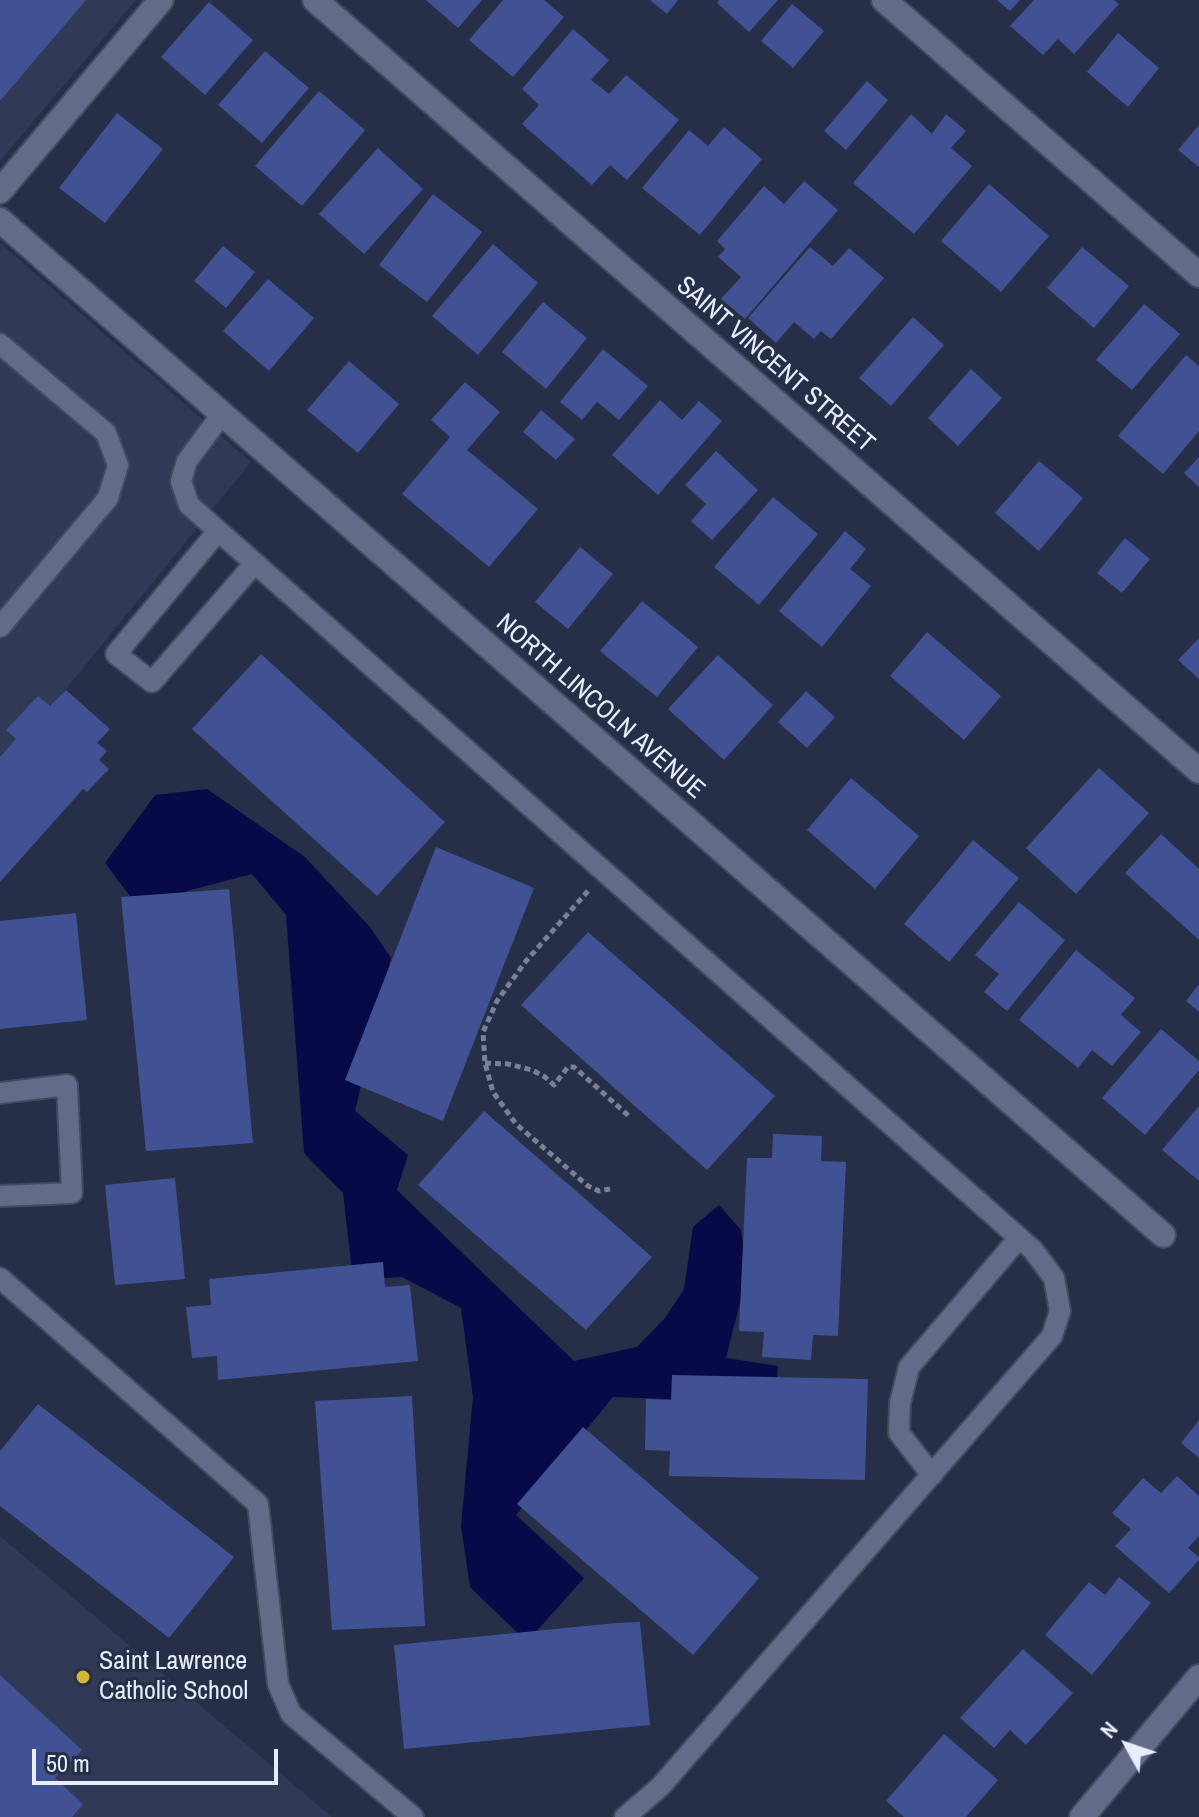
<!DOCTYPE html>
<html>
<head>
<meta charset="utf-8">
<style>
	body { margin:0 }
	#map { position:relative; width:1199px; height:1817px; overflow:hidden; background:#272e47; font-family:"Archivo Narrow",sans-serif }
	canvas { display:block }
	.north { position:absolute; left:1087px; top:1705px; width:80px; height:80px; -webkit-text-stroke:6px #272e47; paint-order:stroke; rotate:310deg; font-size:22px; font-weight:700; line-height:32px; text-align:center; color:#e7edfd }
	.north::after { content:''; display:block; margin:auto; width:28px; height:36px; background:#e7edfd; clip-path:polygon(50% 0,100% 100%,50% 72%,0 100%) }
	.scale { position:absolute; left:32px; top:1749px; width:246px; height:36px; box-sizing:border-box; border:4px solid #e7edfd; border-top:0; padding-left:10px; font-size:24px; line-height:28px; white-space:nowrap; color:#e7edfd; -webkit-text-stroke:6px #272e47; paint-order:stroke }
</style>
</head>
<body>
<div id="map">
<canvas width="1199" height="1817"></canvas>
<div class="north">N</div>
<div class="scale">50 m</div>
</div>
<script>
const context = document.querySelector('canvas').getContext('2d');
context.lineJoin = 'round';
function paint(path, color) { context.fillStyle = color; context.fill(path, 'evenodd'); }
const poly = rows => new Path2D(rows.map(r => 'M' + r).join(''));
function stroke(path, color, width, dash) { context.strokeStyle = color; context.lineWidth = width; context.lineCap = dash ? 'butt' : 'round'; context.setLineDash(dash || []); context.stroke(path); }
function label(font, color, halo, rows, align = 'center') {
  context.font = font + ' "Archivo Narrow",sans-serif'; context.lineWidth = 6; context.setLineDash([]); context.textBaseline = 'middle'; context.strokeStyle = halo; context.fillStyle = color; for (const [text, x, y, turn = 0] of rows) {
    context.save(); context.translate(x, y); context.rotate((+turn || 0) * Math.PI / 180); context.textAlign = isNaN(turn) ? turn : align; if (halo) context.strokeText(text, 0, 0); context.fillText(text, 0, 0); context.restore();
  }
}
const built = poly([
	[0,0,136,0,0,161],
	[0,243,251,462,0,770],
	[0,1536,332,1817,0,1817]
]);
const water = poly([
	[207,789,305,857,370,927,391,958,355,1111,408,1155,397,1190,574,1361,637,1347,665,1318,684,1289,693,1227,719,1205,741,1230,747,1275,726,1358,778,1366,776,1390,725,1401,613,1397,516,1515,584,1578,527,1642,470,1587,461,1526,473,1397,461,1308,402,1277,353,1280,343,1193,304,1153,286,915,252,874,187,891,153,907,133,900,105,863,155,795]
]);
const building = poly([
	[0,0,86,0,0,101],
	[426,0,482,0,458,28],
	[503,0,544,0,564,17,513,77,469,40],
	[650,0,678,0,667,14],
	[719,0,778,0,749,32,717,3],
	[997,0,1020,0,1010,11],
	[1034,0,1114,0,1119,4,1074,54,1058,39,1043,55,1010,26],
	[209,2,253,40,205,95,161,57],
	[792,4,824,31,793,68,761,41],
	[573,29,609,60,591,80,609,94,626,75,679,120,627,180,610,165,592,185,522,124,539,105,522,89],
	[1118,33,1159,68,1128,107,1087,72],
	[265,51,309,88,262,143,218,105],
	[867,81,888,100,846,150,824,131],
	[319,91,365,130,302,206,255,166],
	[117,113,163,149,105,223,59,188],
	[911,114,932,134,946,114,966,131,951,148,972,166,914,234,853,183],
	[1199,125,1199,167,1178,150],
	[724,127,762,159,700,235,642,188,689,130,708,146],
	[378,148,423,189,364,254,319,214],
	[804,181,838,210,745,319,721,299,741,277,718,257,725,249,717,241,764,186,784,204],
	[989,184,1049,236,1001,292,941,241],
	[433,194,482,232,427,302,379,265],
	[493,244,538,283,478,355,432,316],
	[223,246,255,272,226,308,194,281],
	[810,247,833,266,849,248,884,278,831,339,821,331,814,339,794,322,776,343,748,318],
	[1082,247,1129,286,1094,328,1047,288],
	[268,279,314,318,269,371,223,331],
	[543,302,587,338,546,389,502,352],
	[1144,304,1180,334,1132,390,1096,360],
	[913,317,944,345,891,406,859,378],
	[603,349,648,386,619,420,597,402,582,420,560,402],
	[1186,355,1199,366,1199,431,1163,474,1118,436],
	[349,361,399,404,358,453,307,410],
	[971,369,1002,398,958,446,928,418],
	[465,382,500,412,467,450,538,509,489,567,402,494,450,437,431,420],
	[660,400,682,420,699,401,722,421,658,495,612,455],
	[541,410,575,439,556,460,523,432],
	[716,451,758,490,712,540,691,521,706,504,685,485],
	[1199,457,1199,487,1184,473],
	[1039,461,1083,498,1039,551,995,513],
	[773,497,818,534,759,605,714,567],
	[845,531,866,549,850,569,871,586,822,647,779,611],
	[1125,538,1150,559,1122,593,1097,573],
	[580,547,613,574,568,629,535,602],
	[642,601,698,647,657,697,600,651],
	[927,632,1001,696,964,740,890,676],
	[1199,638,1199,679,1178,660],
	[261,654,445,822,377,896,192,729],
	[718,655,773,705,724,760,668,709],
	[66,690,110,729,97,743,107,751,99,760,109,769,87,792,83,789,0,882,0,757,16,739,6,730,38,696,50,706],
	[806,691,835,717,807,748,778,722],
	[1099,768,1149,813,1076,894,1026,848],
	[851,778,919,836,875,889,807,830],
	[1161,834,1199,869,1199,940,1125,873],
	[973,840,1019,878,949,962,904,924],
	[436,847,534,888,443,1121,345,1080],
	[229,889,253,1143,146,1151,121,897],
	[1019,902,1065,940,1007,1011,984,992,999,974,975,955],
	[76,913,87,1020,0,1029,0,921],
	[588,932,775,1096,707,1170,521,1005],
	[1076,950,1135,998,1121,1015,1141,1032,1112,1066,1092,1050,1078,1068,1019,1020],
	[1199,984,1199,1012,1186,1001],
	[1161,1029,1199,1061,1199,1070,1145,1135,1102,1098],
	[1199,1106,1199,1181,1162,1150],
	[484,1111,652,1257,586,1330,418,1185],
	[773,1134,822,1136,821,1161,846,1162,838,1336,813,1335,811,1360,762,1357,764,1332,739,1331,747,1158,772,1158],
	[175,1178,185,1279,115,1285,105,1185],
	[383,1262,385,1287,410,1285,418,1361,218,1380,217,1356,192,1358,186,1307,211,1305,209,1279],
	[672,1375,868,1379,865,1480,669,1476,670,1451,645,1450,646,1399,671,1400],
	[412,1396,425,1626,332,1630,315,1401],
	[38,1404,234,1557,169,1638,0,1506,0,1451],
	[1199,1420,1199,1458,1181,1443],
	[583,1427,759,1578,693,1655,517,1504],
	[1177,1476,1199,1496,1199,1536,1188,1548,1199,1557,1199,1560,1169,1593,1115,1546,1131,1529,1112,1513,1143,1478,1161,1493],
	[1119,1577,1151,1603,1092,1675,1045,1635,1089,1582,1105,1595],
	[640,1622,650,1725,404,1749,394,1645,616,1623],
	[1023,1649,1073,1693,1026,1745,1010,1730,994,1748,960,1718],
	[0,1675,82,1750,55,1778,83,1804,72,1817,0,1817],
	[944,1734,998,1780,966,1817,904,1817,886,1801]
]);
const path = poly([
	[588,891,526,961,497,1001,483,1032,485,1063,493,1092,516,1124,588,1186,599,1191,610,1189],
	[485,1063,508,1064,532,1070,545,1077,554,1085,568,1067,574,1067,630,1117]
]);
const lane = poly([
	[0,344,106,433,118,465,108,498,0,627],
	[222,414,187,461,181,481,189,505,1033,1250,1054,1278,1060,1311,1052,1336,660,1787,625,1817],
	[218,531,116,654,152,682,255,563],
	[0,1093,67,1085,72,1193,0,1196],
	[0,1278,258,1504,278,1684,291,1714,413,1817],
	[932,1475,899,1433,900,1403,909,1367,1019,1238]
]);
const street = poly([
	[315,0,1199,771],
	[884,0,1199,275],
	[0,191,161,0],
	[0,220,1163,1235],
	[1082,1817,1199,1677]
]);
const markers = [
	[83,1677,8,"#d1b736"]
];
const streetNames = [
	["SAINT VINCENT STREET",775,365,41],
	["NORTH LINCOLN AVENUE",600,707,41]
];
const poiNames = [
	["Saint Lawrence",99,1662],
	["Catholic School",99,1692]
];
paint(built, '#303956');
paint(water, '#080947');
paint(building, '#405294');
stroke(lane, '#444a5e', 24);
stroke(street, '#444a5e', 28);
stroke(path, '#7a8196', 5, [6, 4]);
stroke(lane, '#626b87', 20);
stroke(street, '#626b87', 24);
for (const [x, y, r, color] of markers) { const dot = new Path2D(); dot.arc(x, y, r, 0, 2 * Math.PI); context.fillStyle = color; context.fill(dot); stroke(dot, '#272e47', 3); }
label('26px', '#e7edfd', '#272e47', streetNames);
label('26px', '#e7edfd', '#272e47', poiNames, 'left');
</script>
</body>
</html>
